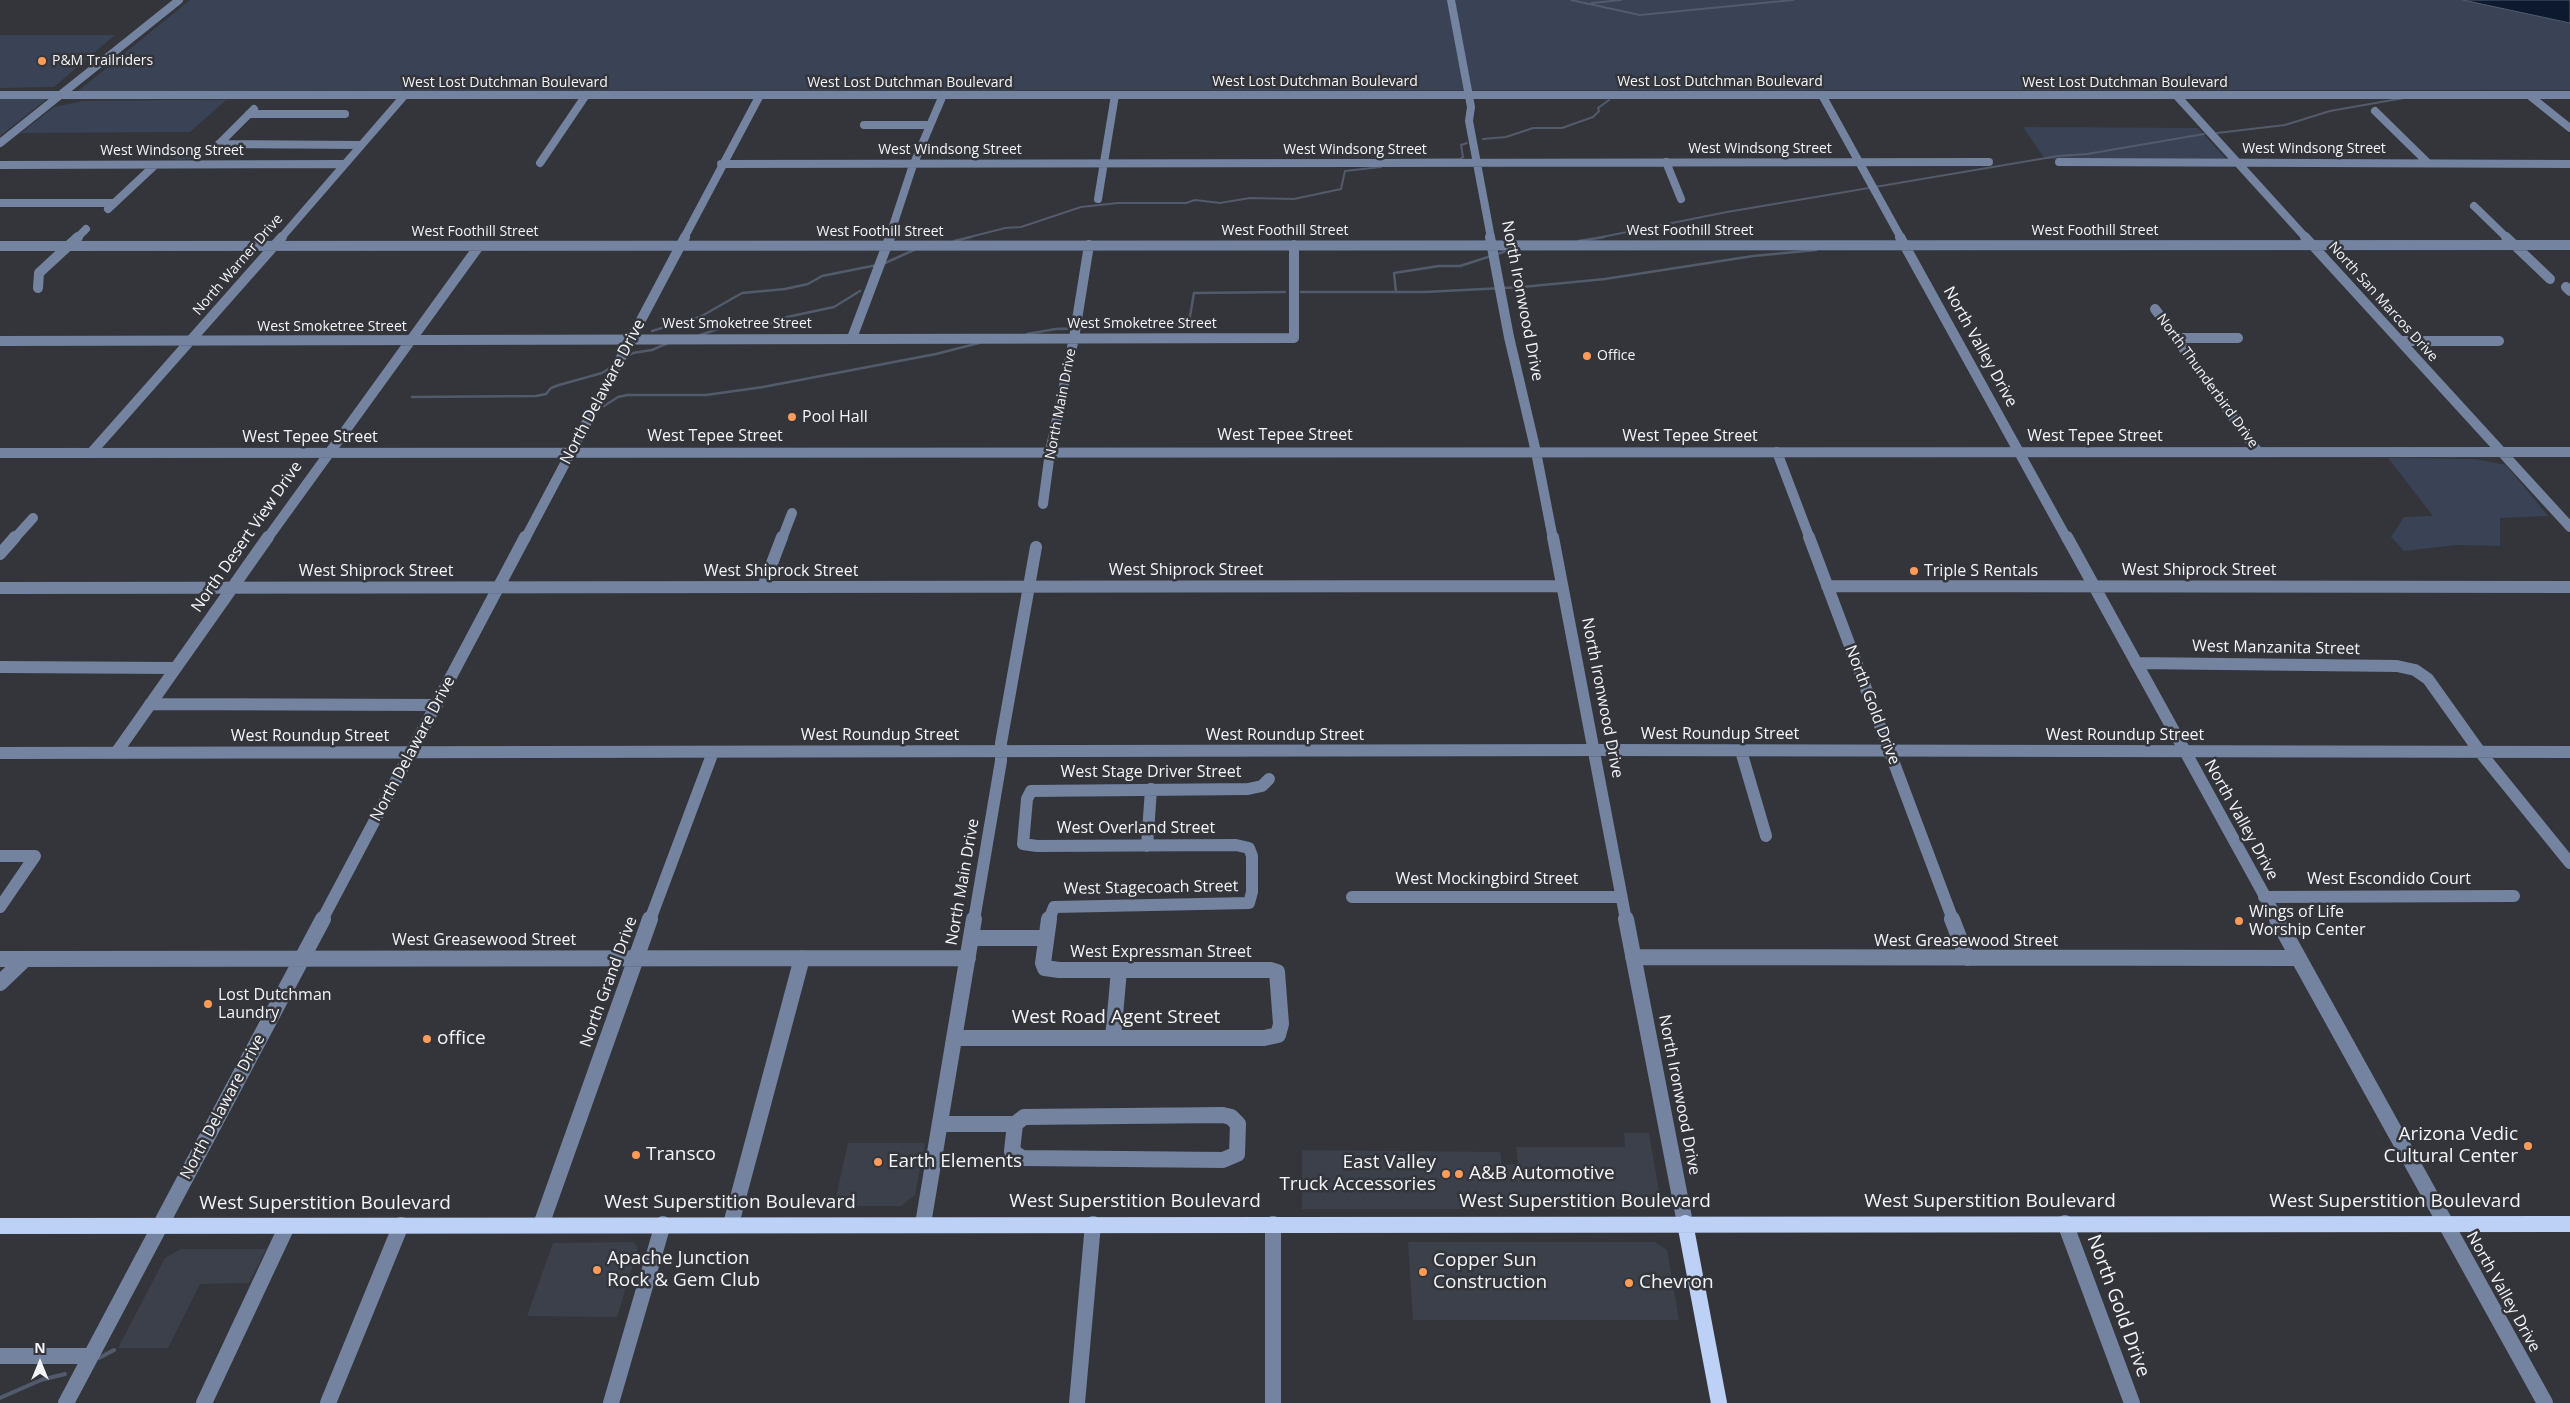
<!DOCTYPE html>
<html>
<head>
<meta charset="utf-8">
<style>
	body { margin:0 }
	#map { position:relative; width:2570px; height:1403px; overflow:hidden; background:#33353a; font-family:"Open Sans",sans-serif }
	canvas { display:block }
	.north { position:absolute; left:15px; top:1338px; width:50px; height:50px; -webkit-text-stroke:4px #33353a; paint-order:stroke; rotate:0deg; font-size:14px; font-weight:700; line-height:20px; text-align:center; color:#f2f4f7 }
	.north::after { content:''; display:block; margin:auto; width:18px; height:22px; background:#f2f4f7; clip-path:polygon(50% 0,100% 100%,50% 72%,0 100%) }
</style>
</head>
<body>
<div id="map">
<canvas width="2570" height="1403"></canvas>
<div class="north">N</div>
</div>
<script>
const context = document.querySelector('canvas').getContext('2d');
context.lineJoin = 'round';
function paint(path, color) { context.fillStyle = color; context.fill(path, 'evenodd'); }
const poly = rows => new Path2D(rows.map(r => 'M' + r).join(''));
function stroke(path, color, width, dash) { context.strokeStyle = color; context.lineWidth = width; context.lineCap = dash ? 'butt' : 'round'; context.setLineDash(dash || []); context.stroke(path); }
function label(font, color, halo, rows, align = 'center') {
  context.font = font + ' "Open Sans",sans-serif'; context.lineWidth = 5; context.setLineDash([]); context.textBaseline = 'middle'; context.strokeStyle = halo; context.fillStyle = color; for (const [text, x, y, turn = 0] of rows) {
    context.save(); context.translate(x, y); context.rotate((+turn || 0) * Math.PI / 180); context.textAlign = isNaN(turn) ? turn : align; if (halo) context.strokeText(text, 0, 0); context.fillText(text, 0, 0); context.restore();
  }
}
const built = poly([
	[1624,1133,1649,1133,1660,1197,1655,1205,1646,1209,1302,1209,1302,1150,1500,1152,1502,1165,1518,1164,1516,1147,1625,1147],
	[848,1143,925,1143,915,1195,901,1206,834,1206],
	[634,1242,638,1248,617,1317,527,1316,553,1243],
	[1408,1242,1655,1242,1667,1250,1679,1320,1413,1320],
	[181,1249,266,1249,249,1283,200,1284,168,1348,118,1348,165,1258]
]);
const green = poly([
	[190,0,2570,0,2570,90,78,91],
	[0,35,115,35,54,87,0,88],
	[0,98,48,98,0,136],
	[226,100,190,132,21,133,54,107,83,101],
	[2023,127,2198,128,2227,160,2045,159],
	[184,149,198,149,204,152,194,159,177,160,168,157,176,151],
	[2388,458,2475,459,2506,465,2548,516,2500,518,2500,546,2457,545,2404,551,2391,537,2404,517,2433,516]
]);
const water = poly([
	[2463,0,2570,0,2570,23,2463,0]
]);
const streamFar2 = poly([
	[1571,0,1640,15,1793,0],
	[1592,3,1621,0],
	[2217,133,2285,125,2330,111,2404,98],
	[1483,139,1506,137,1533,128,1562,128,1593,117,1599,111,1598,108,1609,100],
	[1393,160,1460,159,1463,157,1461,145,1467,143],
	[966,238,1005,228,1021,227,1081,207,1118,203,1186,203,1195,200,1220,203,1250,198,1294,199,1341,189,1345,171,1381,167],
	[1597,238,1727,212,2058,156,2087,154,2204,134]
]);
const streamFar1 = poly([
	[954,241,971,237],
	[1579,241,1604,237],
	[883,264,916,249],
	[1301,292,1425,292,1522,287,1605,279,1753,256,1816,250],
	[1396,292,1394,273,1439,266,1460,266,1513,249],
	[652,331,700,317,742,293,785,289,808,284,822,276,877,265],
	[1027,334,1056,329,1168,326,1189,322,1194,293,1285,292],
	[700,335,733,324,766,325,787,317,834,307,860,291],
	[625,358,633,353,652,350,668,343],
	[412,397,536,396,546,394,551,388,559,385,602,373,613,366],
	[604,406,618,397,627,395,706,395,763,387,936,354,979,343]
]);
const stream = poly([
	[99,1358,114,1350],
	[0,1398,41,1380,65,1374]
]);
const minorFar3 = poly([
	[1451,0,1471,107,1469,121,1491,238],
	[0,95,2570,95],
	[1822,95,1901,238],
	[2176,95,2306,238],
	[2530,96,2570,128],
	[2375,111,2428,163],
	[249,114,345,114],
	[864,125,930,125],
	[0,143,179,0],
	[219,144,360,145],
	[219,144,254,109],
	[1666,162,1681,199],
	[2059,162,2570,164],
	[540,163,586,95],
	[721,164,1989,162],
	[0,165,343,164],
	[1098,199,1115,95],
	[0,203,114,203],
	[2474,206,2507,238],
	[108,209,155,165],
	[77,238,86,229],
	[281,238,404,96],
	[684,238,760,95],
	[889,238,912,168,943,95]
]);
const minorFar2 = poly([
	[1490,237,1509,337,1536,452,1553,539],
	[1900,237,2067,539],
	[2305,237,2570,527],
	[2506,237,2550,279],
	[0,246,2570,245],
	[2566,287,2570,291],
	[38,288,39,273,78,237],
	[2155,309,2258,452],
	[852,338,890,237],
	[2176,338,2238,338],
	[0,341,1294,338,1294,245],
	[2401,341,2499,341],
	[1777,452,1810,539],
	[0,453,2570,452],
	[91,453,282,237],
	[1043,504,1050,452,1074,338,1089,245],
	[14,539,33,518],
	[267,539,479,246],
	[525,539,685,237],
	[782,539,792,513]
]);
const minorFar1 = poly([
	[1553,537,1626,920],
	[1809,537,1953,920],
	[2067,537,2278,920],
	[0,554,15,537],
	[1827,586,2570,587],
	[763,587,782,537],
	[0,588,1561,586],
	[2136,663,2397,666,2415,670,2428,679,2480,752,2570,863],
	[0,667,176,668],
	[150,704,437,705],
	[1741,751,1766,836],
	[0,753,1607,750,2570,752],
	[116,753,268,537],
	[1147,846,1151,789],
	[0,856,35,856],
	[1352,897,1621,897],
	[2264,897,2514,896],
	[0,907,35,856],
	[322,920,525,537],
	[650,920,713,752],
	[974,920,1001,761,1001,743,1036,547],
	[1049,920,1054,907,1249,903,1252,892,1252,856,1249,848,1236,845,1037,846,1023,844,1027,799,1031,791,1248,789,1262,786,1269,779]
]);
const minor = poly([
	[1626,919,1685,1223],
	[1952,919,1967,958],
	[2277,919,2545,1403],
	[971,938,1046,938],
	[1633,957,2298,958],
	[0,959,968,958],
	[0,983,24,960],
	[954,1038,1264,1038,1278,1035,1281,1024,1277,972,1271,970,1059,970,1045,968,1043,963,1049,919],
	[1113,1038,1119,970],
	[1223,1115,1231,1117,1238,1124,1237,1154,1223,1160,1022,1158,1012,1151,1015,1124,1024,1117,1223,1115],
	[940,1124,1015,1124],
	[2065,1223,2132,1403],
	[731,1224,802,958],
	[923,1224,974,919],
	[1273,1224,1273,1403],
	[541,1225,650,919],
	[0,1356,91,1356],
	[66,1403,323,919],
	[204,1403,287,1226],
	[328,1403,401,1225],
	[611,1403,663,1224],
	[1077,1403,1093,1224]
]);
const major = poly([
	[1685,1223,1719,1403],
	[0,1226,2570,1224]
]);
const markers = [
	[42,61,5,"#fe9b59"],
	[1587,356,5,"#fe9b59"],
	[792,417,5,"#fe9b59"],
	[1914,571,5,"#fe9b59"],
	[2239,921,5,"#fe9b59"],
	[208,1004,5,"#fe9b59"],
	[427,1039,5,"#fe9b59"],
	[2528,1146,5,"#fe9b59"],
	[636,1155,5,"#fe9b59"],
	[878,1162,5,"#fe9b59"],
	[1446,1174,5,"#fe9b59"],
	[1459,1174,5,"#fe9b59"],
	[597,1270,5,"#fe9b59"],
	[1423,1272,5,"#fe9b59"],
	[1629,1283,5,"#fe9b59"]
];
const farPoinames = [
	["P&M Trailriders",52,61],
	["Office",1597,356]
];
const farStreetnames = [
	["West Lost Dutchman Boulevard",1315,82],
	["West Lost Dutchman Boulevard",1720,82],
	["West Lost Dutchman Boulevard",505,83],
	["West Lost Dutchman Boulevard",910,83],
	["West Lost Dutchman Boulevard",2125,83],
	["West Windsong Street",1760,149],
	["West Windsong Street",2314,149],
	["West Windsong Street",950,150],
	["West Windsong Street",1355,150],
	["West Windsong Street",172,151],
	["West Foothill Street",1285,231],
	["West Foothill Street",1690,231],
	["West Foothill Street",2095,231],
	["West Foothill Street",475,232],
	["West Foothill Street",880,232],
	["North Warner Drive",238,265,-49],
	["North San Marcos Drive",2383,302,48],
	["West Smoketree Street",737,324],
	["West Smoketree Street",1142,324],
	["West Smoketree Street",332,327],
	["North Thunderbird Drive",2207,381,54],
	["North Main Drive",1061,404,-79]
];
const streetNames = [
	["North Ironwood Drive",1522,301,79],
	["North Valley Drive",1980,347,61],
	["North Delaware Drive",603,392,-62],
	["West Tepee Street",1285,435],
	["West Tepee Street",715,436],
	["West Tepee Street",1690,436],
	["West Tepee Street",2095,436],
	["West Tepee Street",310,437],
	["North Desert View Drive",247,537,-55],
	["West Shiprock Street",1186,570],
	["West Shiprock Street",2199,570],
	["West Shiprock Street",376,571],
	["West Shiprock Street",781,571],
	["West Manzanita Street",2276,648,1],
	["North Ironwood Drive",1602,698,79],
	["North Gold Drive",1872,705,69],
	["West Roundup Street",1720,734],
	["West Roundup Street",880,735],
	["West Roundup Street",1285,735],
	["West Roundup Street",2125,735],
	["West Roundup Street",310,736],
	["North Delaware Drive",413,749,-62],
	["West Stage Driver Street",1151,772],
	["North Valley Drive",2241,820,61],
	["West Overland Street",1136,828],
	["West Mockingbird Street",1487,879],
	["West Escondido Court",2389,879],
	["North Main Drive",963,882,-80],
	["West Stagecoach Street",1151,888,-1],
	["West Greasewood Street",484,940],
	["West Greasewood Street",1966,941],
	["West Expressman Street",1161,952],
	["North Grand Drive",609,982,-70],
	["North Ironwood Drive",1679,1095,79],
	["North Delaware Drive",223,1107,-62],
	["North Valley Drive",2503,1292,61]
];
const poiNames = [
	["Pool Hall",802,417],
	["Triple S Rentals",1924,571],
	["Wings of Life",2249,912],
	["Worship Center",2249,930],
	["Lost Dutchman",218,995],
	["Laundry",218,1013]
];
const nearStreetnames = [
	["West Road Agent Street",1116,1018],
	["West Superstition Boulevard",1135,1202],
	["West Superstition Boulevard",1585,1202],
	["West Superstition Boulevard",1990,1202],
	["West Superstition Boulevard",2395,1202],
	["West Superstition Boulevard",730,1203],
	["West Superstition Boulevard",325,1204],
	["North Gold Drive",2118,1306,70]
];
const nearPoinames = [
	["office",437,1039],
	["Arizona Vedic",2518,1135,"right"],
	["Cultural Center",2518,1157,"right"],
	["Transco",646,1155],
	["Earth Elements",888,1162],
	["East Valley",1436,1163,"right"],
	["Truck Accessories",1436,1185,"right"],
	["A&B Automotive",1469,1174],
	["Apache Junction",607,1259],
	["Rock & Gem Club",607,1281],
	["Copper Sun",1433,1261],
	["Construction",1433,1283],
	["Chevron",1639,1283]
];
paint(built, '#3b404a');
paint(green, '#394355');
paint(water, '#0d192f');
stroke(water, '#525b6b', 1);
stroke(streamFar2, '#525b6b', 2);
stroke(streamFar1, '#525b6b', 2.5);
stroke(stream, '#525b6b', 4);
stroke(minorFar3, '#7383a0', 8);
stroke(minorFar2, '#7383a0', 10);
stroke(minorFar1, '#7383a0', 12);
stroke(minor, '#7383a0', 16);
stroke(major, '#bdd0f5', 16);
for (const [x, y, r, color] of markers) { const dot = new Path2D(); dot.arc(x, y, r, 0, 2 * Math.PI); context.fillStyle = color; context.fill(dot); stroke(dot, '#33353a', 2); }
label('14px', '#f2f4f7', '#33353a', farPoinames, 'left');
label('14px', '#f2f4f7', '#33353a', farStreetnames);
label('16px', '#f2f4f7', '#33353a', streetNames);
label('16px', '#f2f4f7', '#33353a', poiNames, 'left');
label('19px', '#f2f4f7', '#33353a', nearStreetnames);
label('19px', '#f2f4f7', '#33353a', nearPoinames, 'left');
</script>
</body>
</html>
